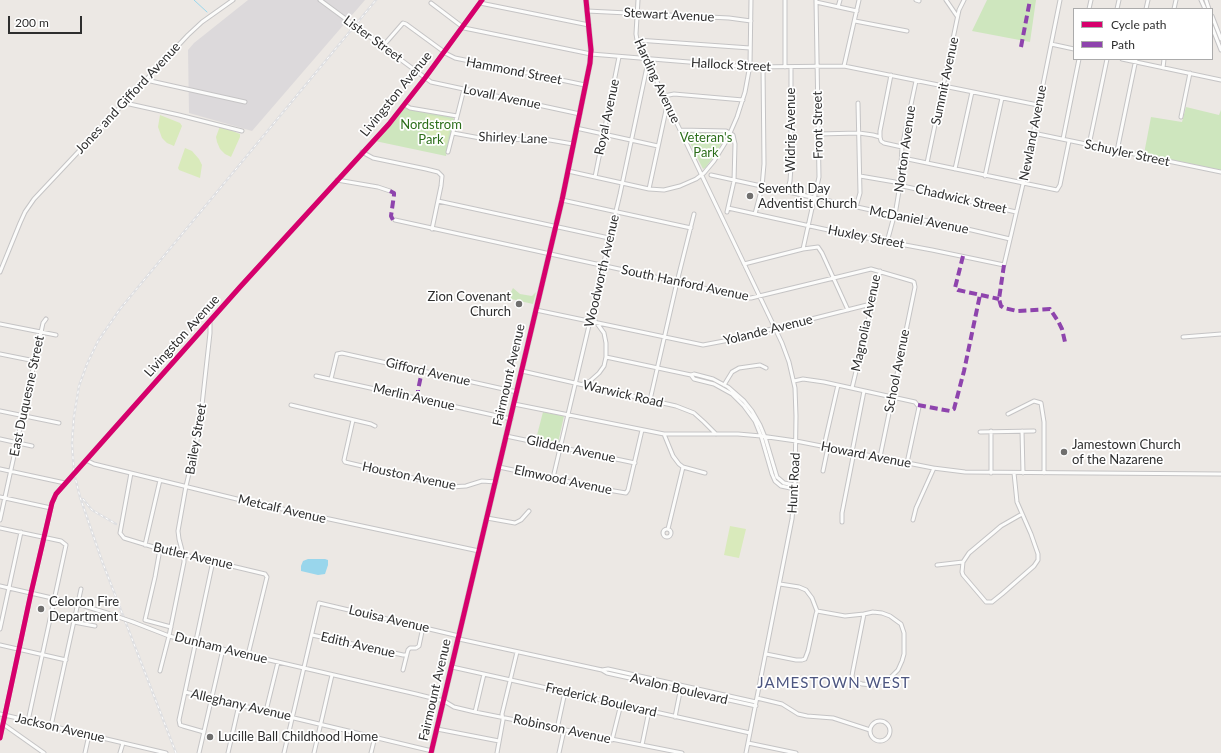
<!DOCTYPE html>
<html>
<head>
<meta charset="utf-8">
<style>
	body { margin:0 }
	#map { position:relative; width:1221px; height:753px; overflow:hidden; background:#ece8e4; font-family:Lato,sans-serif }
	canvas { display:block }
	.legend { position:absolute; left:1073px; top:8px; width:140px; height:52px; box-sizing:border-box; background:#fff; border:1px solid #ababab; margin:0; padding:5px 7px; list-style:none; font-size:12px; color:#2e2e2e }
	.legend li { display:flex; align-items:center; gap:8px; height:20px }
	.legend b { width:20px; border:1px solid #ababab }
	.scale { position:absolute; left:8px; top:16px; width:74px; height:18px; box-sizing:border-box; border:2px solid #2e2e2e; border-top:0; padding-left:5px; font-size:12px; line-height:14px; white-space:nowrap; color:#2e2e2e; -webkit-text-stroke:3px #fff; paint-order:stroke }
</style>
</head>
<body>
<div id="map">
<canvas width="1221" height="753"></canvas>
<ul class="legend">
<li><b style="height:5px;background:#d6006c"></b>Cycle path</li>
<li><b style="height:5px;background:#8e44ad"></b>Path</li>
</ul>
<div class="scale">200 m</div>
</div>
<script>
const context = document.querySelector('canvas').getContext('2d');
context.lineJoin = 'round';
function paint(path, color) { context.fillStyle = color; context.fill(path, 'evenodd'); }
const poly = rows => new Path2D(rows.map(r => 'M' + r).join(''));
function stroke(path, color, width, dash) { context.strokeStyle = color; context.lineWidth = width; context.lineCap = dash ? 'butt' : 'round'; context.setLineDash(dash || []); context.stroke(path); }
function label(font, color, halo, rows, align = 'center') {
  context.font = font + ' Lato,sans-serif'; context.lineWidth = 3.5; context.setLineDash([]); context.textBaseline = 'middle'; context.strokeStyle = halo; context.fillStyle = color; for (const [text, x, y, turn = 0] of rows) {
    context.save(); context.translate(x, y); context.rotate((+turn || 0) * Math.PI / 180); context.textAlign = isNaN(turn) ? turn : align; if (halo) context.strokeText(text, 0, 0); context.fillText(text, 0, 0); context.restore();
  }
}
const industrial = poly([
	[248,0,365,0,252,131,189,113,188,50,194,43]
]);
const green = poly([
	[987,0,1036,0,1030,42,972,31],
	[405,107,452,117,454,119,446,156,375,141],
	[1186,107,1219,115,1221,110,1221,170,1144,154,1151,117,1182,122],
	[684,131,726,133,727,134,715,155,705,168,703,169],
	[513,288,520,294,532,296,536,292,533,304,511,299,510,294],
	[543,412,564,416,558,443,536,439]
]);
const pitch = poly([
	[160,115,180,123,182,126,174,146,167,143,162,138,158,127],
	[427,115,450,119,451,121,447,143,445,144,440,142,433,138,428,132,426,120],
	[220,126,240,134,240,137,231,157,225,154,220,149,217,142,216,137],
	[185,148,192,151,199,159,202,165,200,178,179,170,178,168],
	[730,526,746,529,739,558,724,555]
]);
const water = poly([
	[308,559,325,559,328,560,328,565,325,574,318,575,301,571,301,566,303,561]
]);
const stream = poly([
	[194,0,207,12]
]);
const minor = poly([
	[320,0,431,82,580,114],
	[638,0,636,34,637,40,782,343,789,362,795,388,796,416,795,485,792,519,746,753],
	[916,0,919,1],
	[946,0,957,16],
	[1201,0,1205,9],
	[1206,0,1209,9],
	[816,2,857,11],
	[431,3,464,28,591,54,750,67,844,66,1038,105],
	[480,3,589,25],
	[838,7,840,0],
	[1089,9,1091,0],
	[1117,9,1119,0],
	[1146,9,1148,0],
	[1174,9,1176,0],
	[587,11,729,18,751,21],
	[1212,16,1221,39],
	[855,21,907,31],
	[1212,27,1221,50],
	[637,40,750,48],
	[1051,44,1074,49],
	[383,46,403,23,406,24,447,54,455,58,585,85],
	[1122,59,1221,80],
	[844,66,859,0],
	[785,67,785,0],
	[1163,68,1164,59],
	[146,80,245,102],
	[664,96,674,94,743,100],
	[125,103,179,115,242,131],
	[405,105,410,108,457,116],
	[1181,117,1190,73],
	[576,128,658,146],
	[680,130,726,131,733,135,735,144,734,181,727,212],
	[453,133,491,140,544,139,573,144],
	[1033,133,1221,172],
	[818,134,859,133,873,135,880,137,881,141,884,143,902,147],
	[880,137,880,131,891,75],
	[1063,139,1079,59],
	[1089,145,1107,59],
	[1117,151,1136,59],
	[362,152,373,158,426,169,438,172,442,176,441,186,432,229],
	[448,152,464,89],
	[903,158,1057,190,1060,185,1069,141],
	[927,163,959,10,964,0],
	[955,169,972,92],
	[568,171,649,189,664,190,680,186,696,179,704,173,714,161,727,140,737,117,745,92,750,65,751,0],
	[711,175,889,214,946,224,1010,239],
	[860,176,895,182,903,186,1016,212],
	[985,176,1002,98],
	[595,177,619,57],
	[337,180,378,187,390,191],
	[649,189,666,110,668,105],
	[787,192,790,181,791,167,791,67],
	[562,200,691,228],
	[438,201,609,238],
	[856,207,860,193,858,103],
	[728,208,851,235,932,250,1004,265,1023,184,1060,0],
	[755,214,762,187,764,164,763,67],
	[395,220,651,276,746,298,751,298,871,269,912,281,914,282,915,287,880,457],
	[887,242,896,209,900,185,902,147,916,81],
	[803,249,819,177,816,0],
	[744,264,803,249,818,247,822,253,848,310],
	[0,272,20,223,25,212,34,199,188,35,202,22,233,0],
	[536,310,703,345,724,341,871,304],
	[0,324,56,335],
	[1183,337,1221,334],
	[0,354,35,361],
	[606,357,691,375,694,379,714,384,732,394,744,406,755,421,761,436,772,474,775,481,781,486,795,489],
	[522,371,676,406,694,413,704,422,716,434],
	[691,375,694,374,713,379,728,387,744,401,752,411,760,425,765,437,777,477,784,483,795,485],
	[316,376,511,419],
	[331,379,337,354,342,353,517,392],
	[794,381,803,379,824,382,915,402,919,407,907,463],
	[583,384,590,381,599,373,604,366,606,357,606,343,604,333,596,322],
	[724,385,732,372,739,368,760,365,766,368],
	[852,388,880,271],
	[650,400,677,282,694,214],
	[514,404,664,434,738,434,761,436,796,441,933,468,965,472,1221,474],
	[291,405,371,424,375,426],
	[0,411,59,423],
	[1008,414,1034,401,1041,403,1044,422,1044,473],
	[353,420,344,460,345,462,451,487,466,486,482,481,496,482],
	[991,431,991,473],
	[1022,431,1023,473],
	[980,432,1034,431],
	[664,434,673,456,679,464,683,467,705,473],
	[506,436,635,463],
	[0,439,32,446],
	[824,446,838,385],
	[852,452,864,391],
	[86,460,94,464,245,501,479,551],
	[499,467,608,490,626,493,628,490,642,430],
	[0,469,65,483],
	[823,471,828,447],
	[131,473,120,533,124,538,160,549,265,574,267,577,266,581,248,655],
	[1014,473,1017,502,1031,534,1038,554,1038,560,1034,566,1002,594,992,602,986,602,963,575,962,572,963,562,969,553,994,532,1001,526,1022,514],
	[553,478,620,194,648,62],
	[0,497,51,508],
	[487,518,515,523,521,520,529,511],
	[0,520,43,323,46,319],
	[913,520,916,508,934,468],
	[842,522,842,513,854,452],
	[0,528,61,541,66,545,28,721],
	'663 533a4 4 0 1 1 8 0a4 4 0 1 1-8 0Z',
	[668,529,683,467],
	[145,545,160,480],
	[160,549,155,577,145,620,171,627],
	[937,565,963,562],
	[0,586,78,604,107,613],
	[817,611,845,616,864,614],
	[873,612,882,613,890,616,901,624,904,633,904,654,902,661,898,670,888,680,872,685,862,684,854,681,852,676,853,670,864,614,873,612],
	[74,622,95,626],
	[133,622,169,636,196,643,416,694,444,701,454,707,475,712,682,753],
	[0,629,21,532],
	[312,635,403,655,406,655],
	[459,639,602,670,608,669,756,702],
	[0,645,66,660],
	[766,654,796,660,802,660,805,659,808,651,816,614,817,611,812,598,806,590,799,587,780,584],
	[452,667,750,733],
	[403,670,408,650,410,648,416,648,419,646,423,627],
	[602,670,607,673,756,706],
	[160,671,169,636,184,562,184,558,179,539,178,531,186,486,199,432,210,333,210,321],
	[185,692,432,751],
	[757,698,782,704,798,714,807,716,833,718,870,730],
	[266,711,278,662],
	[475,712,484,674],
	[0,714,166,753],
	[675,717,681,687],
	'870 731a10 10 0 1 1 20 0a10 10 0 1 1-20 0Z',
	[3,724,44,753],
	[51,726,81,589],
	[437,729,499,741],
	[557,729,565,692],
	[204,732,183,726,180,725,179,720,213,561],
	[0,738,31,593,52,503,56,494,240,287,389,124,425,78,482,0],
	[612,740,621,704],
	[748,743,796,753],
	[642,745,649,711],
	[85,753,89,735],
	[120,753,123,743],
	[199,753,223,649],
	[228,753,239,705],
	[284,753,319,603,459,636],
	[314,753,332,675],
	[371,753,375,737],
	[497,753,503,720,502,714,517,652],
	[559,753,564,730]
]);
const major = poly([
	[431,753,562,200,590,63,591,50,586,0]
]);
const rail = poly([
	[83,499,92,510,116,524],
	[176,753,102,561,80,497,74,473,72,443,74,416,79,386,87,364,98,341,120,309,376,0]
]);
const minorBridge = poly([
	[107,613,133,622]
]);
const quiet = poly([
	[1021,47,1030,0],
	[390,191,394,193,394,195,391,216,393,220,395,220],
	[963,256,955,288,958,290,999,299],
	[1004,265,999,299,1001,306,1004,308,1017,311,1050,309,1058,321,1062,329,1065,342],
	[418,398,418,390,422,371],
	[918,405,950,411,954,409,964,371,980,295]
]);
const cycleway = poly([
	[0,738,31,593,52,503,56,494,240,287,389,124,425,78,482,0],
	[431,753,562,200,590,63,591,50,586,0]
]);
const markers = [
	[750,196,4,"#706f6e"],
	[519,304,4,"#706f6e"],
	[1064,452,4,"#706f6e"],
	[41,609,4,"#706f6e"],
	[210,737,4,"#706f6e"]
];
const streetNames = [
	["Stewart Avenue",669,15,3],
	["Lister Street",373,39,36],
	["Hallock Street",731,65,3],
	["Hammond Street",514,71,11],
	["Harding Avenue",657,81,65],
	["Summit Avenue",945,81,-78],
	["Livingston Avenue",396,94,-51],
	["Lovall Avenue",502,97,12],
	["Jones and Gifford Avenue",128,98,-47],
	["Royal Avenue",607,117,-78],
	["Front Street",818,125,-91],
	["Widrig Avenue",791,130,-90],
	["Newland Avenue",1033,133,-79],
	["Shirley Lane",513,138,2],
	["Norton Avenue",905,149,-82],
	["Schuyler Street",1127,153,12],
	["Chadwick Street",961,199,13],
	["McDaniel Avenue",919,220,11],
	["Huxley Street",866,237,11],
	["Woodworth Avenue",602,271,-77],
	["South Hanford Avenue",685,283,12],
	["Magnolia Avenue",866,323,-78],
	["Yolande Avenue",768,330,-14],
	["Livingston Avenue",182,336,-48],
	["School Avenue",897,371,-79],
	["Gifford Avenue",428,372,13],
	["Fairmount Avenue",509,375,-77],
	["Warwick Road",623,394,13],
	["East Duquesne Street",27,396,-78],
	["Merlin Avenue",414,397,13],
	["Bailey Street",196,439,-80],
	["Glidden Avenue",571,449,12],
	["Howard Avenue",866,455,11],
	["Houston Avenue",409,476,12],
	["Elmwood Avenue",563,480,12],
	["Hunt Road",794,483,-87],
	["Metcalf Avenue",282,509,13],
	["Butler Avenue",193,556,13],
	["Louisa Avenue",389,619,13],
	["Edith Avenue",358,645,13],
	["Dunham Avenue",221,648,14],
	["Avalon Boulevard",679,689,13],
	["Fairmount Avenue",435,690,-77],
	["Frederick Boulevard",601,700,13],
	["Alleghany Avenue",241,705,13],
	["Jackson Avenue",60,728,13],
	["Robinson Avenue",562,729,12]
];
const parkNames = [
	["Nordstrom",431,125],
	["Park",431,140],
	["Veteran's",706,138],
	["Park",706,153]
];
const poiNames = [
	["Seventh Day",758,189],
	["Adventist Church",758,204],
	["Zion Covenant",511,297,"right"],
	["Church",511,312,"right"],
	["Jamestown Church",1072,445],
	["of the Nazarene",1072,460],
	["Celoron Fire",49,602],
	["Department",49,617],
	["Lucille Ball Childhood Home",218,737]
];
const quarterNames = [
	["JAMESTOWN WEST",834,683]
];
paint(industrial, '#dcd9db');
paint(green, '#cee6be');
paint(pitch, '#d9eabb');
paint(water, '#99d6ec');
stroke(stream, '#99d6ec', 1);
stroke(minor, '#c5c4c5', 5);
stroke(major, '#c6c5c4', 6);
stroke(minor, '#fcfcfb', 3);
stroke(major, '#e8e4d6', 4);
stroke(rail, '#dfdfe1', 2.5);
stroke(rail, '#fff', 1, [3]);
stroke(minorBridge, '#c5c4c5', 5, []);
stroke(minorBridge, '#fcfcfb', 3);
stroke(quiet, '#8e44ad', 4, [8, 4]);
stroke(cycleway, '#d6006c', 5);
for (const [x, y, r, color] of markers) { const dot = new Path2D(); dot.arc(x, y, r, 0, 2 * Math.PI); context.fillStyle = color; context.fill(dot); stroke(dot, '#fff', 1.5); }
label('13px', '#2e2e2e', '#fff', streetNames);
label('13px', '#2c6e1b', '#fff', parkNames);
label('13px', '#2e2e2e', '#fff', poiNames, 'left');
context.letterSpacing = '1px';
label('15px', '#4d5680', '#fff', quarterNames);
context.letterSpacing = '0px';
</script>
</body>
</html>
